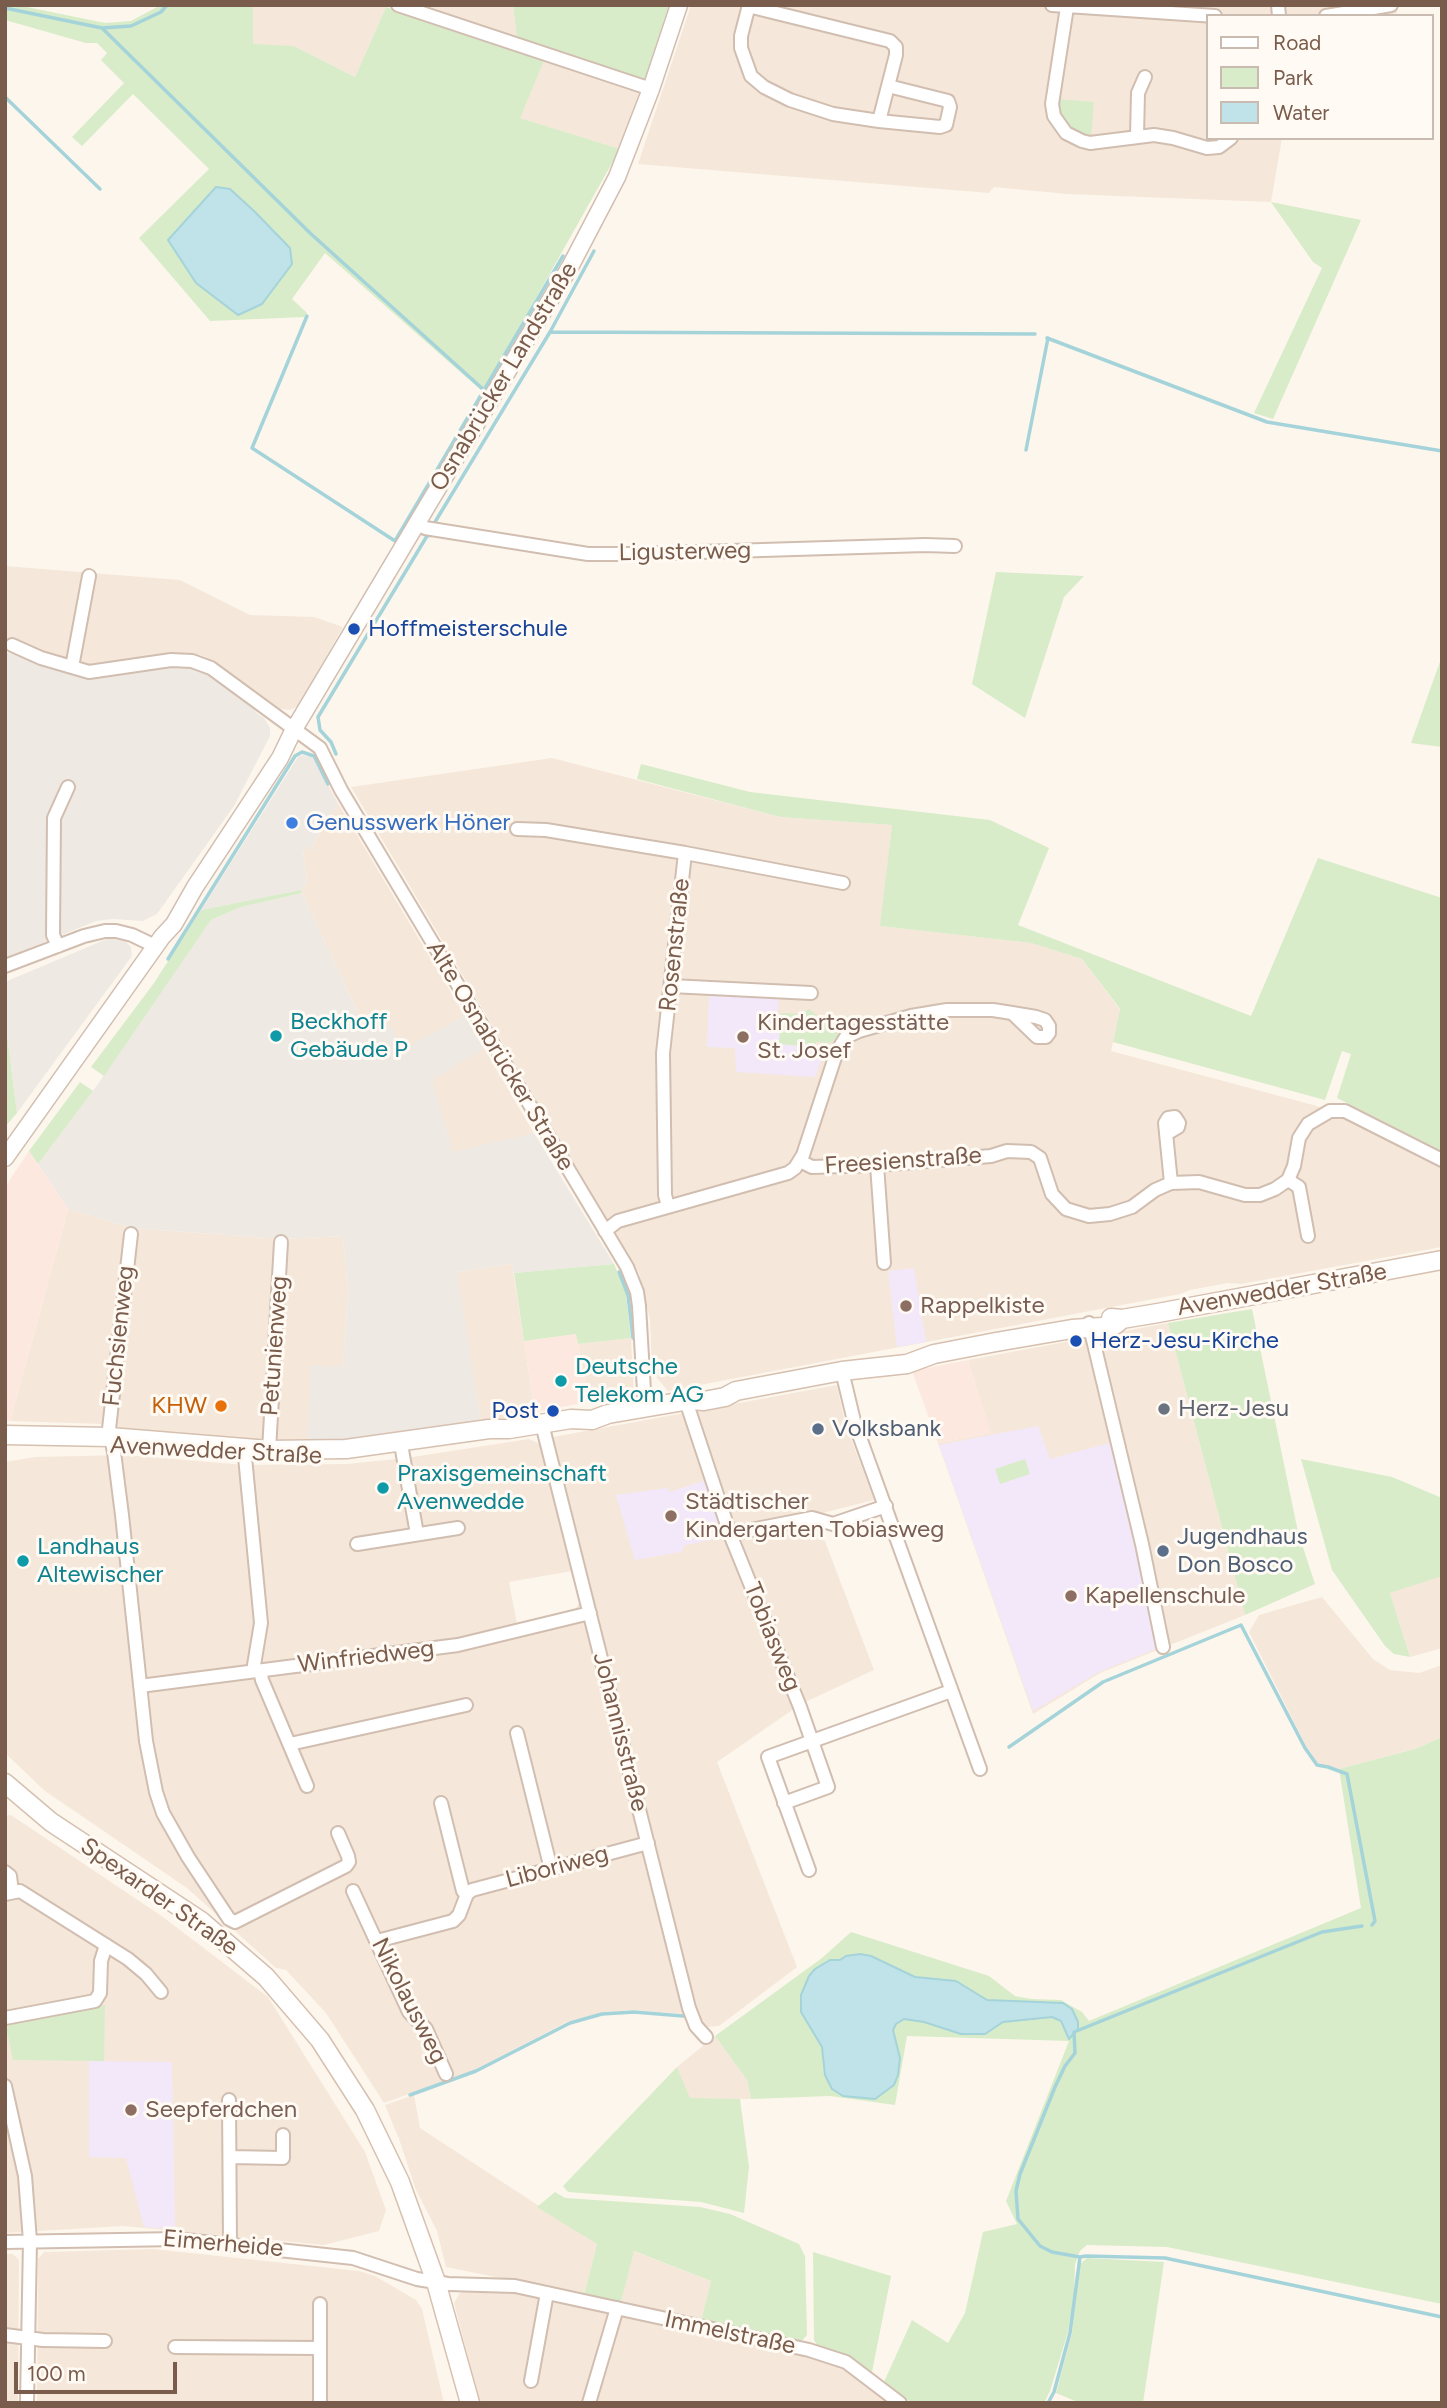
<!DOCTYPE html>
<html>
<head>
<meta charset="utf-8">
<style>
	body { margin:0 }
	#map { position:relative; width:1447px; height:2408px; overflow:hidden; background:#fdf6ec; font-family:Figtree,sans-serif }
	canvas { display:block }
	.frame { position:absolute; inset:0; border:7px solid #7a5c4d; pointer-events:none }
	.legend { position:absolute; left:1206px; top:14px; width:228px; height:126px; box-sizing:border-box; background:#fffaf3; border:2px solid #cabbb1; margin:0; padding:9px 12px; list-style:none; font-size:21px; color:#7a5c4d }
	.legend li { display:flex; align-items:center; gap:14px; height:35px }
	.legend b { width:35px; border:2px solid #cabbb1 }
	.scale { position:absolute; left:14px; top:2362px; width:163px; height:32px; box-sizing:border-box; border:4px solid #7a5c4d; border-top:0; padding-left:9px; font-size:21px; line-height:24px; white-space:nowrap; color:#7a5c4d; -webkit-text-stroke:5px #fffaf3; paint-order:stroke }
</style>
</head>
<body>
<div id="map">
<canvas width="1447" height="2408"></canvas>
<div class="frame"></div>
<ul class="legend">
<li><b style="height:9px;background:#fff"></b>Road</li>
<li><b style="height:19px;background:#d8ecc9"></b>Park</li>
<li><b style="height:19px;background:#bfe3e8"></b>Water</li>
</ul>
<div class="scale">100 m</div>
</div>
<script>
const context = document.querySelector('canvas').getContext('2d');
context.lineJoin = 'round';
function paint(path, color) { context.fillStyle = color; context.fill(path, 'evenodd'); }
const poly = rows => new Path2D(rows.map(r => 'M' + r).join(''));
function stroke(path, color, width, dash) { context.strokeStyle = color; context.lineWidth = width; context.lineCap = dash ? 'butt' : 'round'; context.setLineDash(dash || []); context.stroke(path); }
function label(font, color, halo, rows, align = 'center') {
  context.font = font + ' Figtree,sans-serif'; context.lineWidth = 6; context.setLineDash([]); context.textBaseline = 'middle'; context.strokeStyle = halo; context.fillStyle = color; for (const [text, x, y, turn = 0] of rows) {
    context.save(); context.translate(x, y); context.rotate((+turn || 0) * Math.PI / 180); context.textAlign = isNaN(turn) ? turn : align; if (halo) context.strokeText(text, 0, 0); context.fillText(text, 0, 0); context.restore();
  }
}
const residential = poly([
	[253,5,382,5,386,7,355,77,294,46,253,45],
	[417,5,513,5,517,39],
	[691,5,1396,5,1397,13,1383,16,1207,16,1207,138,1282,138,1271,202,1067,194,994,187,989,193,638,164],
	[544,61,640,94,620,149,519,118],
	[5,566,180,580,250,615,314,617,343,627,298,706,290,710,280,709,214,661,201,655,171,652,89,666,5,640],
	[552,758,780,817,892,825,881,926,1031,943,1082,959,1120,1010,1111,1051,1317,1106,1442,1167,1442,1247,1241,1284,1228,1283,1190,1290,1180,1294,668,1391,652,1372,650,1320,639,1273,351,787],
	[338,803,465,1016,405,1049,365,1028,302,893,301,890,307,882,303,852,305,847,310,850],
	[484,1048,534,1133,453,1153,431,1080],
	[68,1209,132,1228,282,1239,343,1236,348,1289,343,1368,307,1443,274,1443,163,1433,115,1428,103,1424,10,1421],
	[512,1264,535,1412,481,1422,456,1272],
	[1168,1323,1245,1615,1100,1673,1033,1714,938,1443,990,1433,968,1360],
	[631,1338,634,1394,632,1398,592,1404,589,1402,578,1344],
	[837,1385,845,1423,874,1500,815,1515,874,1670,801,1704,717,1762,797,1967,719,2026,707,2027,701,2022,699,2016,553,1437],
	[529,1439,540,1444,572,1571,509,1582,517,1624,574,1611,580,1602,684,2014,634,2010,605,2012,569,2021,474,2070,384,2103,326,2013,286,1970,276,1968,187,1888,45,1791,5,1753,5,1462,35,1457,126,1455,245,1465,347,1464,406,1458],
	[1441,1575,1442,1648,1410,1657,1390,1593],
	[1322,1597,1373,1659,1390,1670,1419,1673,1442,1665,1442,1737,1415,1749,1339,1769,1317,1763,1306,1746,1249,1632,1259,1615],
	[11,1815,163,1917,268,1997,365,2152,386,2210,379,2231,324,2245,123,2226,5,2233,5,1816],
	[715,2036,747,2080,751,2099,690,2099,677,2067],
	[414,2095,420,2128,597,2244,584,2295,446,2267,437,2231,416,2190,399,2139,385,2105],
	[153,2249,359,2271,375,2276,416,2300,422,2309,444,2403,37,2403,38,2259,44,2252],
	[633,2251,711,2281,701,2321,621,2302],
	[5,2254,13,2254,19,2260,18,2403,5,2403],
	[475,2288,513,2292,808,2355,844,2367,891,2403,480,2403,454,2303,460,2293]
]);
const commercial = poly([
	[29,1151,68,1209,10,1421,5,1421,5,1187],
	[576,1334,589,1402,535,1412,524,1341],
	[968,1360,991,1433,938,1443,912,1371]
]);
const industrial = poly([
	[5,652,88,678,173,666,190,666,209,673,257,708,255,712,264,718,270,728,270,736,234,806,157,914,143,921,113,919,96,921,5,958],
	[302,755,312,757,338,803,310,850,305,848,303,852,307,882,301,890,201,910,298,757],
	[302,893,365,1028,384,1018,405,1048,465,1016,484,1048,432,1080,453,1152,534,1133,614,1264,514,1273,512,1264,457,1272,481,1422,346,1441,307,1443,311,1365,343,1367,348,1289,343,1236,282,1239,132,1228,68,1209,38,1164,93,1091,211,920,241,907],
	[109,938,126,942,131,947,132,956,17,1113,5,1019,5,982]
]);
const education = poly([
	[709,993,779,997,777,1022,777,1029,780,1030,779,1044,825,1049,815,1077,736,1072,735,1048,707,1047],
	[914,1268,926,1342,897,1347,888,1271],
	[1038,1426,1050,1459,1113,1442,1140,1545,1158,1648,1099,1672,1033,1711,939,1445],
	[707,1480,727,1537,685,1545,681,1552,635,1560,616,1495,668,1488,669,1492],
	[89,2061,172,2062,175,2229,144,2227,126,2158,89,2157]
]);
const green = poly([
	[5,5,17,5,105,23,131,21,161,5,253,5,253,44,294,46,355,77,386,7,544,61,520,118,620,149,483,392,325,253,292,299,307,313,305,317,210,321,139,238,209,169,133,94,82,146,72,137,124,83,101,60,107,53,97,43,86,43,5,20],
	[513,5,669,5,644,81,517,39],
	[1057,99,1094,102,1091,137,1073,131,1065,124,1059,114],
	[1271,202,1361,220,1273,419,1254,413,1322,268,1313,262],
	[996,572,1084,576,1064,597,1025,718,972,684],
	[1442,656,1442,747,1411,743],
	[641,764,750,792,990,820,1049,848,1018,925,1251,1016,1318,858,1442,898,1442,1151,1337,1098,1351,1054,1342,1051,1325,1100,1113,1042,1120,1009,1082,959,1031,943,880,926,892,825,780,817,637,779],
	[301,890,302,893,241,907,211,920,104,1076,91,1067,154,983,201,910],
	[809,1009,839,1034,831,1043,816,1042,815,1047,779,1044,781,1013,801,1014],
	[5,1019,17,1113,5,1127],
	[80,1082,93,1091,38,1164,29,1151],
	[614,1264,626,1294,631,1338,578,1344,576,1334,524,1341,514,1273],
	[1252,1309,1298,1532,1315,1584,1245,1615,1168,1323],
	[1025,1459,1030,1474,1000,1484,995,1469],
	[1301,1459,1392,1477,1442,1498,1442,1576,1390,1593,1410,1657,1394,1654,1385,1646,1332,1570],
	[1442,1737,1442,2304,1167,2247,1087,2245,1080,2251,1075,2264,1074,2297,1068,2332,1050,2391,1044,2403,912,2403,884,2382,912,2320,948,2343,965,2313,983,2232,1017,2224,1006,2201,1069,2041,907,2036,895,2105,830,2096,751,2099,747,2080,715,2036,822,1958,851,1932,989,1976,1015,1996,1031,1999,1061,2000,1082,2012,1089,2021,1361,1908,1339,1769,1415,1749],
	[105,2005,104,2061,13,2060,7,2031,8,2026,13,2022],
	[677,2067,690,2098,740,2099,749,2167,744,2213,701,2202,568,2192,563,2186],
	[555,2192,565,2198,700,2207,730,2214,799,2244,805,2256,807,2335,800,2343,701,2321,711,2281,634,2251,621,2302,584,2295,597,2244,537,2207],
	[813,2252,891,2276,872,2372,848,2357,818,2347,814,2340],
	[1087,2258,1164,2262,1143,2403,1080,2403,1056,2393,1072,2333,1080,2264]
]);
const water = poly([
	[216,187,230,189,254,211,290,248,292,264,262,304,238,315,196,283,168,240,216,187],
	[860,1954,871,1956,915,1977,956,1981,987,2000,1063,2003,1072,2009,1078,2022,1078,2029,1069,2039,1061,2021,1052,2017,1003,2022,985,2034,961,2034,924,2022,904,2019,896,2024,893,2030,900,2058,898,2075,894,2085,875,2099,843,2096,832,2089,825,2075,822,2047,801,2012,801,1995,809,1976,815,1969,830,1960,840,1960,846,1956,860,1954]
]);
const stream = poly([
	[5,8,102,28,131,26,161,12,167,5],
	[102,28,310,233,485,391],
	[5,97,100,189],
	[307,316,252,448,395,541,563,256],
	[550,332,1035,334],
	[1047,338,1267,422,1442,451],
	[1026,450,1048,338],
	[435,522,550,332,594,251],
	[336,754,331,742,320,730,318,717,427,536,434,535],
	[168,959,295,756,302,752,314,756,328,784],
	[619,1272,628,1295,633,1338],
	[1009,1747,1103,1682,1241,1625,1305,1748,1317,1765,1328,1767,1347,1774,1375,1921,1372,1925],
	[1362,1926,1322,1932,1074,2032,1075,2053,1065,2066,1055,2087,1020,2174,1016,2191,1018,2219,1040,2246,1052,2252,1080,2257,1086,2256,1165,2258,1442,2317],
	[410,2095,476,2071,570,2023,602,2014,634,2012,683,2016],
	[1048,2403,1054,2392,1070,2333,1080,2257]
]);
const minor = poly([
	[398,5,651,89],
	[1052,5,1215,16],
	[1278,5,1279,16],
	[748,6,890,41,896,47,896,55,879,121,833,114,790,100,764,87,751,76,741,48,741,36,749,5],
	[1067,7,1052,104,1054,116,1066,133,1082,141,1090,143,1154,135,1173,138,1207,148,1219,147,1231,138],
	[1326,16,1391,5],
	[879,121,940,127,946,125,950,107,948,101,888,86],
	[1137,136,1138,93,1145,77],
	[417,524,425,528,588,554,633,554,925,545,955,546],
	[12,645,41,658,89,672,171,660,192,661,211,668,320,748,341,790,627,1267,637,1292,639,1306,645,1408],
	[72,667,89,576],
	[517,829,546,830,685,853,843,883],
	[58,946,53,935,54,818,68,787],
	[5,966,84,936,105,931,116,931,132,935,155,946],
	[671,986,811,993],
	[1166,1134,1178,1127,1179,1123,1175,1117,1168,1118,1165,1123,1171,1183],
	[800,1161,812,1167,877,1165,991,1156,1007,1151,1031,1152,1040,1158,1052,1194,1066,1209,1089,1216,1110,1214,1132,1207,1155,1190,1171,1183,1199,1182,1245,1195,1260,1195,1275,1189,1288,1180,1294,1166,1299,1138,1308,1124,1330,1111,1345,1111,1442,1160],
	[877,1165,884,1263],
	[1288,1180,1299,1187,1308,1236],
	[668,1206,665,1195,663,1053,685,853],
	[605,1231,618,1221,788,1173,795,1168,803,1155,837,1051,846,1037,859,1031,911,1016,947,1010,993,1010,1012,1013,1036,1017,1045,1020,1049,1026,1049,1033,1046,1037,1037,1037,1012,1013],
	[131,1234,109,1429,114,1452,122,1515,146,1741,156,1792,163,1813,188,1857,229,1919,235,1922,346,1866,349,1862,348,1856,338,1833],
	[1089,1323,1142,1544,1163,1647],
	[842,1371,854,1421,980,1769],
	[686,1401,730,1534,800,1707,828,1787,784,1803],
	[542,1424,689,2008,696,2026,706,2037],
	[269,1450,281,1242],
	[402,1450,417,1534],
	[245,1457,261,1623,253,1671],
	[730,1534,812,1518,833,1524,886,1506],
	[357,1544,458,1528],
	[260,1670,262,1680,307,1786],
	[140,1686,458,1645,590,1613],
	[517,1733,551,1869],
	[290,1744,466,1705],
	[441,1803,463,1891,467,1894],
	[809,1870,768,1757,951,1691],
	[5,1872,10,1876,12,1892],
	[353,1891,409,2012,426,2029,446,2074],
	[5,1894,20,1891,128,1959,146,1974,161,1992],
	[377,1941,453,1921,459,1915,467,1894,472,1890,648,1843],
	[5,2018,95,2001,100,1993,101,1961,106,1945],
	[5,2086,25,2176,30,2241,27,2403],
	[229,2100,230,2244],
	[230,2157,283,2158,283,2135],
	[5,2242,177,2239,353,2258,417,2279,448,2284,515,2286,809,2350,846,2362,900,2403],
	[320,2304,320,2403],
	[5,2335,43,2340,105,2341],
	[175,2347,319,2348],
	[531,2381,547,2293],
	[589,2403,617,2308]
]);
const tertiary = poly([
	[5,1158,162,937,174,924,195,887,280,758,293,731,571,265,617,177,651,89,679,5]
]);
const secondary = poly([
	[1111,1318,1122,1319,1158,1313,1442,1260],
	[5,1435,110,1437,269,1450,346,1449,489,1429,509,1429,571,1419,592,1420,608,1414,690,1400,704,1401,725,1397,736,1391,842,1371,907,1364,934,1354,996,1342,1072,1329,1102,1327,1115,1325,1122,1319],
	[5,1783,51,1822,201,1921,266,1977,320,2040,365,2110,400,2182,436,2282,470,2403]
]);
const markers = [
	[354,629,7,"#1a4fb4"],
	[292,823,7,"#3f7fe0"],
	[276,1036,7,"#0f9aa8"],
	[743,1037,7,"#8d6e63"],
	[906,1306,7,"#8d6e63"],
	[1076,1341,7,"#1a4fb4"],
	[561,1381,7,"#0f9aa8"],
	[221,1406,7,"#e8710a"],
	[1164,1409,7,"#6b7280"],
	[553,1411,7,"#1a4fb4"],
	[818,1429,7,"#5c6f8a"],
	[383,1488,7,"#0f9aa8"],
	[671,1516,7,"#8d6e63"],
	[1163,1551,7,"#5c6f8a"],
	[23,1561,7,"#0f9aa8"],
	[1071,1596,7,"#8d6e63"],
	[131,2110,7,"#8d6e63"]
];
const streetNames = [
	["Osnabrücker Landstraße",504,377,-59],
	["Ligusterweg",685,552,-1],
	["Rosenstraße",675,945,-84],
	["Alte Osnabrücker Straße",500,1056,59],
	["Freesienstraße",903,1161,-4],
	["Avenwedder Straße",1282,1290,-10],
	["Fuchsienweg",119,1336,-84],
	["Petunienweg",275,1346,-86],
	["Avenwedder Straße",216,1451,3],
	["Tobiasweg",772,1637,68],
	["Winfriedweg",366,1657,-7],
	["Johannisstraße",620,1732,76],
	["Liboriweg",557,1867,-15],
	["Spexarder Straße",159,1897,35],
	["Nikolausweg",409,2001,63],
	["Eimerheide",223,2244,5],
	["Immelstraße",730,2333,12]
];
const transitNames = [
	["Hoffmeisterschule",368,629],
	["Herz-Jesu-Kirche",1090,1341],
	["Post",539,1411,"right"]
];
const shopNames = [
	["Genusswerk Höner",306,823]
];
const cultureNames = [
	["Beckhoff",290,1022],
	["Gebäude P",290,1050],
	["Deutsche",575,1367],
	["Telekom AG",575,1395],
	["Praxisgemeinschaft",397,1474],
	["Avenwedde",397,1502],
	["Landhaus",37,1547],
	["Altewischer",37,1575]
];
const educationNames = [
	["Kindertagesstätte",757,1023],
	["St. Josef",757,1051],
	["Rappelkiste",920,1306],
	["Städtischer",685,1502],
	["Kindergarten Tobiasweg",685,1530],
	["Kapellenschule",1085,1596],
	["Seepferdchen",145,2110]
];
const foodNames = [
	["KHW",207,1406]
];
const worshipNames = [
	["Herz-Jesu",1178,1409]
];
const serviceNames = [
	["Volksbank",832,1429],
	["Jugendhaus",1177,1537],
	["Don Bosco",1177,1565]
];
paint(residential, '#f5e8da');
paint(commercial, '#fde8e0');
paint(industrial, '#efe9e4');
paint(education, '#f3e8fa');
paint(green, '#d8ecc9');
paint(water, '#bfe3e8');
stroke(water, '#a5d3da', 2);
stroke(stream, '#a5d3da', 3.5);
stroke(minor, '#d1beb0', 16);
stroke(tertiary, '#d1beb0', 19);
stroke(secondary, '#d6c0b0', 21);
stroke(minor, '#fff', 12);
stroke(tertiary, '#fff', 16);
stroke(secondary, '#fff', 18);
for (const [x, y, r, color] of markers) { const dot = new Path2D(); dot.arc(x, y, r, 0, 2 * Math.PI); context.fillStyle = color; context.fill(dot); stroke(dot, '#fffaf3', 2.5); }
label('24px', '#7a5c4d', '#fffaf3', streetNames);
label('24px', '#164399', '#fffaf3', transitNames, 'left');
label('24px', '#366cbe', '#fffaf3', shopNames, 'left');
label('24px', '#0d838f', '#fffaf3', cultureNames, 'left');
label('24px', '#785e54', '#fffaf3', educationNames, 'left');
label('24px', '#c56008', '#fffaf3', foodNames, 'right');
label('24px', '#5b616d', '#fffaf3', worshipNames, 'left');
label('24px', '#4e5e75', '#fffaf3', serviceNames, 'left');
</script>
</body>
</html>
